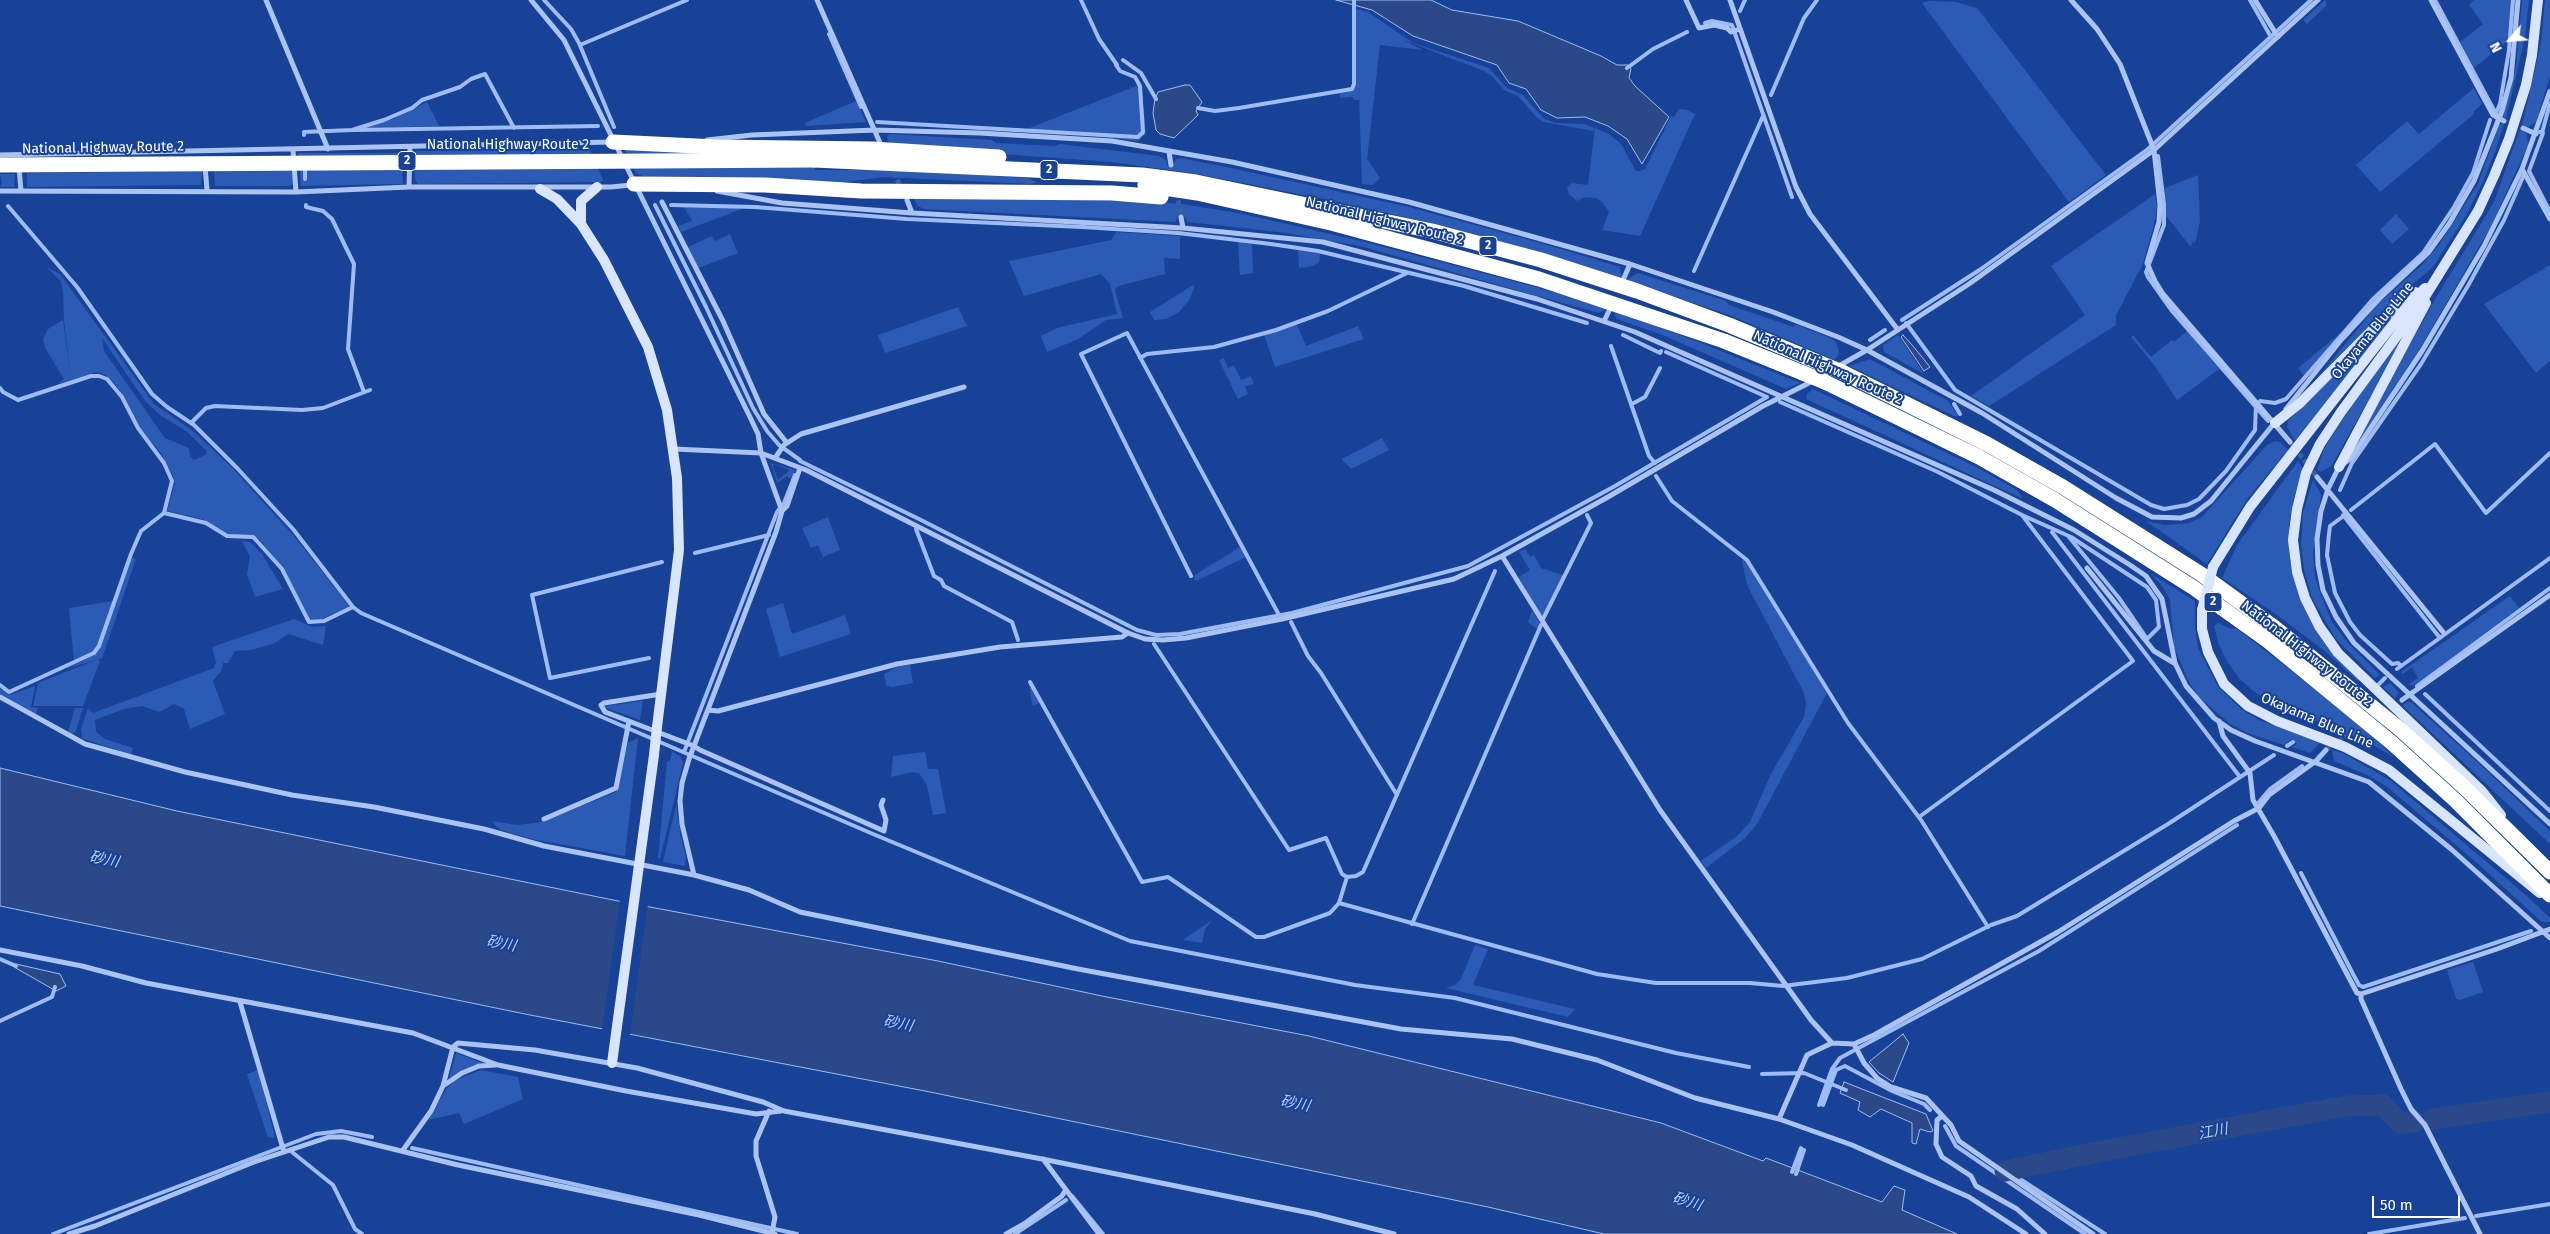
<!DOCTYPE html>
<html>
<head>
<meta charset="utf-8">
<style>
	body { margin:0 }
	#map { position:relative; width:2550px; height:1234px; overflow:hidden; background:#184297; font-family:"Fira Sans",sans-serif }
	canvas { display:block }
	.north { position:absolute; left:2485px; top:15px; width:50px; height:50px; -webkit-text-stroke:4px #184297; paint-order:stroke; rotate:243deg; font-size:14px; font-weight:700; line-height:20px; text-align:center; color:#fff }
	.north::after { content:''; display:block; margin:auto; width:18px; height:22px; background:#fff; clip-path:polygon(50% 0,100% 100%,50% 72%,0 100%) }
	.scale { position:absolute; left:2372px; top:1196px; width:88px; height:22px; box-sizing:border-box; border:2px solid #fff; border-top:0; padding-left:6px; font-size:15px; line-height:18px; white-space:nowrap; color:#fff; -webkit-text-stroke:4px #184297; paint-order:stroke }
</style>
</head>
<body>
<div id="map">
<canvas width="2550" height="1234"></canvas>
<div class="north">N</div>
<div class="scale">50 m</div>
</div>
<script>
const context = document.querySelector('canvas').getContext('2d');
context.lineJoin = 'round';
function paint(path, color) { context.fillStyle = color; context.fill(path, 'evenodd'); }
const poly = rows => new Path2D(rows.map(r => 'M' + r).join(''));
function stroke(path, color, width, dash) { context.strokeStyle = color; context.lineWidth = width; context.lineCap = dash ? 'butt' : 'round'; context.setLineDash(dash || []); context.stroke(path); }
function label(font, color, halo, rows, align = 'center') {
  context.font = font + ' "Fira Sans","Noto Sans JP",sans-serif'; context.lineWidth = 4; context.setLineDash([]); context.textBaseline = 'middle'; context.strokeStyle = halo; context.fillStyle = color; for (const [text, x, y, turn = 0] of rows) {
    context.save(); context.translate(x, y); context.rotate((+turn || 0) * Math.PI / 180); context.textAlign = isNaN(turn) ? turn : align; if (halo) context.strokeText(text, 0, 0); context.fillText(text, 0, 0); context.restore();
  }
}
const green = poly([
	[2325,0,2327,5,2307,24,2303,20],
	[2474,0,2512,0,2510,39,2474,68,2460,42,2483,24,2469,5],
	[2522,0,2529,0,2525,37,2506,119,2503,117,2516,67],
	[2545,0,2550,0,2550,76,2536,122,2528,127,2522,125,2541,43],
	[1929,1,1956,2,1977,8,2106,175,2069,202,1922,3],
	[1356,9,1368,12,1413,43,1489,68,1507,88,1523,95,1543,118,1555,123,1584,124,1594,128,1594,131,1544,122,1537,118,1518,96,1504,90,1492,76,1484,71,1401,39,1423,50,1380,45,1367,159,1380,178,1373,185,1362,184,1359,94,1359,100,1355,100,1352,97,1340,98,1340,93,1353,90,1355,85],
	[1141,84,1146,134,1138,141,1027,129],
	[2474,88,2482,104,2473,112,2474,114,2380,192,2356,165,2407,121,2419,134],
	[856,101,866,122,806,126,805,123],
	[427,102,439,126,365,128,365,127,393,119],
	[1679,109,1687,110,1695,114,1640,236,1602,230,1609,212,1602,202,1596,198,1585,197,1577,201,1569,194,1567,188,1572,183,1588,185,1595,128,1609,134,1621,144,1636,171,1640,171,1645,169,1671,116,1674,117],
	[2502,124,2504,124,2496,149,2483,182,2467,214,2433,267,2401,294,2299,400,2379,303,2422,265,2439,245,2478,184,2499,125],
	[2520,129,2527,134,2528,145,2490,228,2419,350,2353,450,2351,449,2437,296,2494,202],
	[889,134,992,140,996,143,1054,146,1060,144,1159,156,1167,161,1167,165,1173,166,1176,159,1180,158,1231,168,1409,207,1544,244,1620,267,1622,278,1542,253,1434,224,1334,201,1197,174,1112,162,890,146,887,137],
	[627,149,813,152,815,170,900,170,1027,178,1037,182,1031,184,883,177,826,185,645,177,636,173,625,151],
	[590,150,603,180,601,182,418,184,415,180,414,154,417,151],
	[298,153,402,153,403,184,301,186],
	[202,171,201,185,27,187,27,173],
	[214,171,293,171,293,184,290,186,215,186],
	[0,174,15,174,14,187,0,187,2,183],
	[2198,175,2200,221,2195,243,2192,242,2191,247,2166,216,2165,188],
	[2155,194,2157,208,2154,225,2143,264,2116,315,2116,325,1989,406,1971,396,2085,315,2051,266],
	[913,198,1144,201,1183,204,1243,214,1361,241,1532,286,1608,309,1598,313,1360,246,1286,233,1188,222,1184,216,1179,216,1175,222,924,209,918,206],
	[684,207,744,208,681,232,678,226,692,221],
	[2396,214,2409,229,2392,244,2380,230],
	[1116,232,1180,236,1180,259,1164,258,1165,274,1118,286,1115,290,1123,318,1106,320,1078,339,1047,352,1041,336,1057,328,1117,314,1110,284,1101,274,1024,296,1009,261,1111,240],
	[730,234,738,253,698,268,688,247,712,236,715,241],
	[1238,242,1252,244,1253,273,1240,275],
	[1298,250,1320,253,1319,262,1314,266,1299,268],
	[2550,265,2550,361,2536,373,2484,304],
	[46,267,60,274,154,404,193,431,234,470,293,535,350,607,317,621,311,621,284,569,259,539,252,535,229,535,202,519,167,511,175,483,173,476,161,453,141,429,126,399,116,385,104,374,96,372,71,380,64,320,63,291,61,281],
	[102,338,145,401,160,415,186,431,207,451,207,454,194,460,190,456,189,448,165,438,104,351],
	[1638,273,1726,301,1729,305,1794,327,1795,324,1832,339,1836,342,1839,353,1835,360,1732,316,1626,280],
	[1193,285,1195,286,1189,300,1179,312,1166,319,1154,320,1150,312],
	[958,307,967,326,885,353,878,335],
	[1612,309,1706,345,1800,383,1786,389,1665,336,1617,319],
	[63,320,71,380,58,384,64,379,45,348,43,339,48,329],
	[2355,321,2355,322,2306,379,2298,368],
	[2385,324,2387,326,2295,441,2287,427,2288,421],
	[1297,325,1306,346,1358,326,1364,339,1275,367,1264,335],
	[2187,331,2219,369,2177,400,2154,365,2131,337,2133,335,2151,357,2172,340,2174,342],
	[1898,335,1924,374,1884,352,1883,345],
	[2401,337,2403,339,2332,465,2321,472,2317,469,2325,447,2342,420],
	[1224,358,1228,368,1234,365,1241,380,1251,376,1254,384,1245,386,1248,394,1238,399,1219,360],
	[1870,359,1948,401,1958,415,1956,417,1849,366],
	[1813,389,1976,467,2017,490,2023,499,1806,399,1807,394],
	[1382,438,1389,450,1351,469,1342,459],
	[2275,441,2280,442,2288,450,2248,498,2207,564,2146,521,2165,525,2189,523,2202,517,2267,445],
	[2298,461,2303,469,2293,500,2289,525,2289,552,2294,578,2303,605,2315,629,2360,679,2358,681,2326,652,2277,615,2222,578,2237,545],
	[771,463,795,470,792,477,790,479,787,476,777,483],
	[774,464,789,470,789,471,778,480,773,467],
	[2313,480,2321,495,2313,553,2315,576,2322,598,2332,622,2349,644,2380,675,2375,678,2335,638,2312,598,2304,569,2301,545,2303,513],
	[828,517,840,550,823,557,818,545,811,548,802,528],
	[242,541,250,542,262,554,283,589,255,597,247,574,250,557],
	[1240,547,1246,557,1196,581,1193,576],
	[1525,549,1530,557,1534,555,1541,568,1563,575,1542,617,1519,577,1530,570,1519,552],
	[131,557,136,559,102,658,66,669,94,655,100,647],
	[1742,560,1745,560,1827,693,1757,824,1745,838,1706,868,1701,861,1737,836,1750,822,1771,774,1804,717,1806,703,1803,691,1747,585],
	[2150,573,2195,601,2195,627,2198,648,2218,687,2241,709,2259,720,2320,743,2310,753,2292,747,2297,744,2292,739,2284,745,2247,733,2229,723,2199,697,2189,682,2174,647,2170,600,2163,587],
	[2510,596,2519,608,2419,682,2411,686,2409,684,2418,678,2412,667,2403,674,2401,672],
	[113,601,98,645,93,653,74,662,69,608],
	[783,603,792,634,845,615,851,634,780,657,766,609],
	[1532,610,1540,623,1537,629,1528,622],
	[294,619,312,627,326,626,323,645,288,634,273,644,251,650,235,651,228,663,223,663,221,671,213,681,225,714,190,729,184,709,174,704,160,712,142,706,124,709,95,720,96,732,105,739,133,748,131,755,82,738,81,729,88,708,93,713,214,668,216,663,212,647],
	[2218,623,2231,629,2236,628,2351,717,2394,757,2366,741,2272,703,2252,690,2239,678,2228,663,2219,645,2214,626],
	[98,659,100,661,83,706,33,706,38,683],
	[910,665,913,683,892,687,886,685,884,674,897,667],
	[1029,682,1041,702,1033,706,1030,692],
	[2390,683,2399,693,2395,698,2383,687],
	[35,686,31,707,38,708,36,714,0,694,0,688,10,695],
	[643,701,640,720,606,708,606,706],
	[2407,702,2411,702,2486,770,2550,831,2550,844,2402,705],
	[75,708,83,708,76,731,72,734,68,732],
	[638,738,625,856,532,839,501,830,494,824,492,821,517,825,542,822,616,792,628,743],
	[2332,750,2343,753,2391,781,2528,897,2550,918,2550,922,2542,922,2476,862,2386,786,2367,775,2334,761],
	[672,752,680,756,683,763,660,859,658,858,667,762,670,761],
	[925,752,928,769,938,769,946,813,933,815,927,785,919,773,913,772,891,777,893,756],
	[676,805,681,838,686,857,685,866,663,862],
	[1212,920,1205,929,1202,943,1183,940],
	[1475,945,1488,949,1473,985,1575,1009,1568,1017,1446,988,1455,985,1461,979],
	[2473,962,2483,992,2460,1000,2456,999,2447,970],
	[456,1053,482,1063,464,1069,449,1079],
	[258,1070,275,1138,268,1137,247,1074],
	[481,1070,518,1077,523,1099,464,1124,459,1113,428,1120,447,1088,456,1080]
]);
const water = poly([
	[1336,0,1431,0,1452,10,1518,21,1601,56,1617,65,1628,65,1631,68,1629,78,1635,86,1669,117,1642,164,1627,139,1608,126,1585,117,1557,118,1541,110,1526,89,1509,83,1497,65,1413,36,1372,10,1336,0],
	[1185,85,1190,85,1202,102,1196,111,1198,115,1174,138,1160,134,1156,130,1153,113,1155,99,1158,92,1185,85],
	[1903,335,1913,346,1930,367,1924,371,1901,337,1903,335],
	[0,768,177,811,618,901,938,961,1102,996,1309,1036,1661,1123,1763,1161,1766,1158,1882,1202,1894,1186,1905,1190,1902,1210,1957,1234,1604,1234,1488,1207,930,1092,525,1014,0,906,0,768],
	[16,964,60,974,66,986,56,991,14,967,13,965,16,964],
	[1903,1034,1909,1043,1893,1082,1879,1073,1869,1062,1903,1034],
	[1844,1082,1926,1114,1933,1131,1930,1132,1920,1129,1916,1144,1912,1143,1912,1123,1881,1109,1870,1117,1858,1110,1860,1102,1840,1093,1844,1082]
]);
const pier = poly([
	[620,899,648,904,630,1035,602,1030]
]);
const stream = poly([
	[544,0,571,29,579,43,614,127],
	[1081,0,1099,39,1117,65],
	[2250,0,2271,37],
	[2435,0,2496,114],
	[1740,11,1745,0],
	[1705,23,1712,21,1732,25,1792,197],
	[829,34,861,107],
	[580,45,687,0],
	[1123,60,1141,73,1156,99],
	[1627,68,1653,49,1687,32],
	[1771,95,1804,18,1817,0],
	[1198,108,1215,111,1239,108,1352,89,1354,84,1354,0],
	[2495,115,2500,104,2509,50,2513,0],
	[877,122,1138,137,1143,132,1140,86,1135,77,1120,71,1116,65],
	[354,130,598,126],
	[2540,132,2543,133,2529,171,2550,212],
	[2542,133,2550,103],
	[304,135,304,132,352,130,384,120,412,108,422,100,460,87,471,79,485,74,514,128],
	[2158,156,2164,204,2164,225,2146,272,2148,277,2172,311,2268,421],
	[305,166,305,179],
	[306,205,306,207,323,211,332,219,354,264,348,349,364,392],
	[655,205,706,307,753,408,767,431,779,445,800,460],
	[671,205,755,207,907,219,1082,227,1178,233,1271,244,1318,251,1464,286,1587,323],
	[8,206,77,287,152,394,167,407,194,425,238,469,293,529,353,607,361,613,873,834,1130,941,1355,985,1455,998,1676,1053,1749,1067],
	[1694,271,1763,116],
	[1902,320,1981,269,2148,149,2311,0],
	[1906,323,1955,390,2151,505,2164,509,2187,505,2199,499,2226,471,2255,430,2256,405],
	[1623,335,1660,353,1661,351],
	[1870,340,1885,330],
	[1611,346,1649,456,1655,463],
	[1666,352,1767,397],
	[1140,358,1147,354,1214,347,1276,330,1328,311,1407,273],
	[0,388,3,392,18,400,91,376,99,376,107,379,122,397,138,428,164,463,172,481,164,513],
	[2260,401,2275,403,2286,399,2373,299,2423,253,2454,207,2473,173,2490,120],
	[1780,402,1938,472,2022,515,2133,661,1919,817],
	[1632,404,1645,397,1660,368],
	[1954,404,1960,414],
	[191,423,206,408,215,406,302,410,323,408,370,390],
	[800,461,921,520,1137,630,1156,635,1180,634,1292,613,1468,566,1615,486,1767,397],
	[1656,476,1672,501,1747,560,1848,723,1921,820,1988,927],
	[2340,490,2352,463,2421,364,2469,284,2504,220,2523,177],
	[2351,510,2435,444,2486,513,2550,453],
	[2022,515,2071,537,2147,587,2156,600,2159,627,2148,638],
	[2343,515,2440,638],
	[2345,515,2330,526,2329,534,2327,555,2335,593,2350,622,2360,635,2392,664,2398,663,2401,666],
	[916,529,934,576,941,580,944,586,1012,622,1018,640],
	[2052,532,2240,777],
	[2069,537,2119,598,2147,639],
	[695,553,769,535],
	[1191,576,1081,354,1127,333,1279,615],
	[1543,619,1591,523,1587,515],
	[1291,622,1308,656,1321,673,1397,795],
	[1154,644,1289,850,1326,838,1342,874,1347,877],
	[649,658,550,678,532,595,662,562],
	[2397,669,2550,558],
	[1030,682,1142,882,1168,877,1256,937,1264,937,1330,913,1339,903,1597,974,1656,983,1750,983,1783,986,1847,978,1922,959,1991,925,2017,916,2168,824,2274,755],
	[2379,684,2385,678],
	[0,685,9,692,94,653,99,646,131,554,141,531,164,513,206,523,227,536,253,537,256,540,282,569,309,622,324,621,353,607],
	[2417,686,2550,588],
	[2425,694,2550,811],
	[2287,746,2293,742],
	[684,752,777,512,784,503,795,475],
	[2259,802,2270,789,2302,766],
	[2301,873,2353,974,2359,985,2363,987,2531,931],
	[1339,903,1347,877,1356,876,1363,872,1495,571],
	[1412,924,1541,625],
	[0,959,16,966],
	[0,1021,52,997,55,987],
	[1762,1074,1804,1073,1846,1090],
	[1819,1105,1832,1069,1840,1058,2039,951,2237,825],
	[1823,1105,1836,1070,1845,1066,1892,1091,1924,1104,1930,1110],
	[1945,1126,1956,1146,2085,1234],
	[412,1148,797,1234],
	[292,1152,333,1185,355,1229,362,1234],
	[2006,1170,2105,1234],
	[1792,1172,1801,1148],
	[1796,1174,1804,1150],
	[1072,1196,1103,1234],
	[2476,1216,2550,1204],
	[53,1234,316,1134,341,1131,372,1137],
	[1015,1234,1066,1200],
	[2369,1234,2465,1218]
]);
const river = poly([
	[2433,1119,2550,1102],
	[2005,1171,2097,1152,2346,1106,2383,1105,2400,1123,2415,1122]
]);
const streetTunnel = poly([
	[891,166,901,188],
	[1177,193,1181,217],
	[2290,442,2317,477],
	[2326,750,2380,714]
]);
const street = poly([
	[266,0,328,149],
	[531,0,564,40,749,415,758,434,761,453,782,511,776,532,689,759,682,783,680,801,682,824,694,875],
	[817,0,881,145],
	[1686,0,1699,28,1714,25,1727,28,1731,32,1740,29],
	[1730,0,1796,187,1810,214,1898,330],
	[2071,0,2097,29,2120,64,2154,150,2160,205,2159,222,2147,263,2155,281,2163,294,2290,442],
	[2255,0,2278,37],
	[2431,0,2493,115,2504,121],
	[2550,91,2522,169,2484,246,2422,351,2350,459,2339,467,2328,489,2321,511,2317,539,2318,565,2323,590,2336,617,2354,643,2550,824],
	[2523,128,2536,134],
	[707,140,752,135,875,130,980,133,1112,141,1232,162,1409,202,1630,264,1773,312,1838,337,1867,350,1982,413,2116,498,2152,517,2181,518,2194,514,2211,501,2276,421],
	[293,150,296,192],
	[1169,152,1171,165],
	[0,155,612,142],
	[205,166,207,190],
	[19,167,21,191],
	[2522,169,2550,219],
	[409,187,410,148],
	[0,191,296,192,409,187,611,187,631,185],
	[717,191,782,203,912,213,1183,228,1323,242,1537,299,1635,332,1994,490,2074,530,2130,565,2146,576,2162,599,2175,663,2186,686,2214,718,2231,730,2255,741,2369,782,2451,849,2550,938],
	[907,200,912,213],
	[662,202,723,321,764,414,787,443],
	[1181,217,1183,228],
	[1624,278,1630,264],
	[1604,321,1610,309],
	[2286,409,2341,340,2380,298,2428,253,2449,224,2474,181,2502,111,2511,78,2518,0],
	[674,449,761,453,806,470,1128,633,1145,639,1163,640,1186,638,1282,619,1454,579,1502,556,1608,497,1763,406,1805,385,1867,350,1969,284,2154,150,2318,0],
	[775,458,784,445,801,434,964,387],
	[2317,477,2443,632],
	[782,511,787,506,800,468],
	[1502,556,1660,810,1811,1020,1832,1043],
	[2087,568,2154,651,2174,663],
	[661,694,604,703,601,705,605,712,694,746,700,750,884,831,886,820,881,805,883,800],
	[0,697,85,744,185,772,292,795,374,807,484,829,544,846,694,875,749,890,800,912,1078,969,1401,1029,1512,1039,1597,1060,1695,1098,1779,1119,1852,1145,1969,1197,2026,1234],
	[2402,700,2550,595],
	[708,710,718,711,897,664,1000,647,1122,637,1128,633],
	[2219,721,2223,736,2250,773,2253,800,2274,836,2357,993,2361,994,2497,949,2550,929],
	[544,819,616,788,629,721],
	[0,950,82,966,146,983,413,1033,498,1065,626,1091,756,1114,781,1111],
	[2361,994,2361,999,2401,1089,2411,1109,2425,1125,2480,1234],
	[240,1002,284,1152],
	[1854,1044,1864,1063,1877,1078,1891,1087,1926,1098,1951,1125,1959,1141,2093,1234],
	[443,1086,453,1047,458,1043,535,1050,637,1068,763,1102,784,1111,1042,1159,1315,1214,1394,1234],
	[769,1111,756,1141,756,1156,775,1217,772,1233],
	[1942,1116,1937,1120,1936,1144,1942,1157,1971,1176,1976,1186,2017,1209,2045,1234],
	[1779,1119,1807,1055,1832,1043,1854,1044,1874,1035,2058,932,2234,821,2259,808,2269,795,2316,761,2326,750],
	[403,1150,431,1111,443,1086,462,1073,479,1066,496,1065],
	[1043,1159,1099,1234],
	[69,1234,95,1226,254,1162,329,1137,344,1137,458,1165,699,1215,775,1234],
	[1006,1234,1024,1224,1062,1196,1065,1191]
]);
const secondary = poly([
	[540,189,557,199,581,224,604,260,648,347,667,410,677,478,679,550,657,727],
	[581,224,581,201,597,187],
	[2275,423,2300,403,2398,304,2415,292],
	[2339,467,2426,303],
	[2213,567,2250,507,2405,309,2425,288],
	[2202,610,2202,629,2208,652,2224,684,2248,706,2277,721,2345,747,2389,770,2540,893],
	[2501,815,2482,791,2338,653,2319,626,2305,598,2297,572,2293,540,2297,509,2306,473,2320,444,2341,412,2421,303,2478,211,2494,176,2509,139,2526,85,2532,55,2538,0],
	[612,1063,654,755]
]);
const highway = poly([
	[613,142,717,147,872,149,999,157],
	[814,160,1142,175,1196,182,1432,231,1541,260,1637,291,1729,325,1820,363],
	[634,184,765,185,861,191,1112,193,1161,197],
	[1145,185,1197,193,1331,223,1539,279,1724,341,1803,373],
	[1842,372,1987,444,2063,487,2201,574,2274,627,2401,730,2465,788,2550,872],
	[1825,382,1979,457,2055,500,2194,588,2268,641,2392,743,2455,800,2550,895]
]);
const secondaryBridge = poly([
	[2202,610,2213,567],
	[654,755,657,727]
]);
const highwayBridge = poly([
	[0,165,814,160],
	[1820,363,1842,372],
	[1803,373,1825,382]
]);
const shields = [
	[407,161,18],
	[1049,170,18],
	[1488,246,18],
	[2213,602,18]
];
const shieldNames = [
	["2",407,161],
	["2",1049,170],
	["2",1488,246],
	["2",2213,602]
];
const streetNames = [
	["National Highway Route 2",508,145],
	["National Highway Route 2",103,148,-1],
	["National Highway Route 2",1385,221,14],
	["Okayama Blue Line",2373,331,-51],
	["National Highway Route 2",1828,368,24],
	["National Highway Route 2",2307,654,38],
	["Okayama Blue Line",2317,721,23]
];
const waterNames = [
	["砂川",104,860,12],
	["砂川",501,944,11],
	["砂川",898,1024,11],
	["砂川",1295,1104,11],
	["江川",2213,1132,-11],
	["砂川",1687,1202,17]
];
paint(green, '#2c5bb5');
paint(water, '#2b4989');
stroke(water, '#9ebcf3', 1);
paint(pier, '#184297');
stroke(stream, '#9ebcf3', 4);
stroke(river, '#2b4989', 21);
stroke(streetTunnel, '#3b5ea7', 5, [5, 2.5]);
stroke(street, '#abc3f1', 5);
stroke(secondary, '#d9e5fc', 10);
stroke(highway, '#fff', 15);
stroke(secondaryBridge, '#d9e5fc', 10);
stroke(highwayBridge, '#fff', 15);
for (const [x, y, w] of shields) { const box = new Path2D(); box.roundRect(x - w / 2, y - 9.5, w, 19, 4); context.fillStyle = '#184297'; context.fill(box); stroke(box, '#fff', 1); }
label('bold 12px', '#fff', null, shieldNames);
label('14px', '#fff', '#184297', streetNames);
label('italic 15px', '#b7cef8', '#184297', waterNames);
</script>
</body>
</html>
